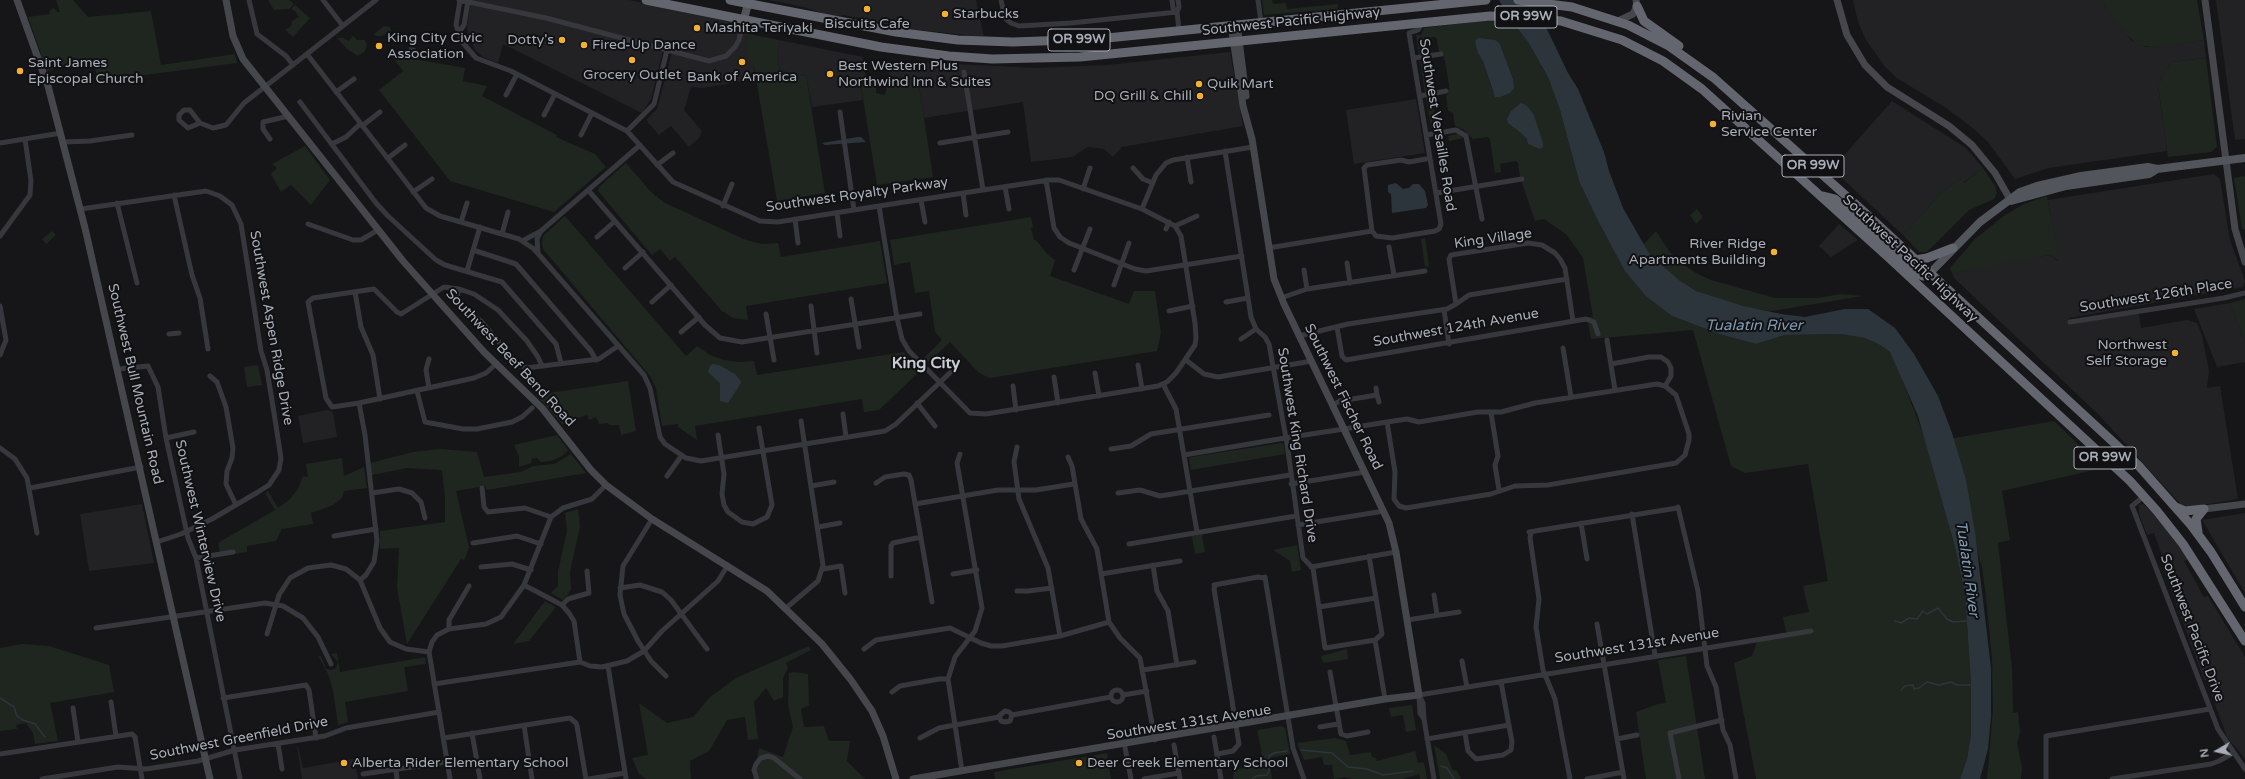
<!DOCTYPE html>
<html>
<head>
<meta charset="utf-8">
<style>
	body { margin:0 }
	#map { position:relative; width:2245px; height:779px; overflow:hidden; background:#161618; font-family:"Varela Round",sans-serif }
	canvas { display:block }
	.north { position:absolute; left:2197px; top:731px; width:40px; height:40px; -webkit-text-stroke:3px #111113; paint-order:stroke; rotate:261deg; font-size:11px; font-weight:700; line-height:16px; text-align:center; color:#a8adb8 }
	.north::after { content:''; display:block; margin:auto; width:14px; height:18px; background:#a8adb8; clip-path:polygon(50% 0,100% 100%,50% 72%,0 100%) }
</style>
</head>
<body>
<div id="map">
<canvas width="2245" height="779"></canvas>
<div class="north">N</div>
</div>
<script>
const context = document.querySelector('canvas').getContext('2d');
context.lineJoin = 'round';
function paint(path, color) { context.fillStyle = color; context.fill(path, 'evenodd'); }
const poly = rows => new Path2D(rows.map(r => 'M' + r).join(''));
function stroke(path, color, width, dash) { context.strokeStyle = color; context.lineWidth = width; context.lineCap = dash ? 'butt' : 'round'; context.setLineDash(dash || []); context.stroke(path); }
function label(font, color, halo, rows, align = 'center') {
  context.font = font + ' "Varela Round",sans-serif'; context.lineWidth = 4; context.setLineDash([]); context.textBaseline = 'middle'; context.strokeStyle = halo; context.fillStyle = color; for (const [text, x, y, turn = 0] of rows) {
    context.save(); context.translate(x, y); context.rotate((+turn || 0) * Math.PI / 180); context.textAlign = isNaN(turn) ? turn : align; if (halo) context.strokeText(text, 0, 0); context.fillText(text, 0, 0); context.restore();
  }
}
const built = poly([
	[471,0,629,0,752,25,745,49,752,60,756,79,703,88,691,87,684,110,702,131,699,138,689,147,671,126,659,135,646,120,657,109,673,48,664,46,651,99,642,113,503,44,498,63,483,57,475,50,468,35,467,26],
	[769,0,976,0,984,37,910,29,844,15,837,16,824,14,804,7],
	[1853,0,2101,0,2131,40,2146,47,2204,40,2206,58,2171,62,2158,85,2167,151,2048,168,2015,179,1988,142,1974,129,1946,108,1897,78,1886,68,1866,40,1858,22],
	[2216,0,2245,0,2245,139,2235,140],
	[779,40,863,57,865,72,859,73,863,100,812,107,806,75,800,76,780,70,777,56],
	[1230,52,1243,126,1122,147,1113,157,1104,149,1088,147,1072,157,1031,162,1023,102,924,118,918,79,889,76,891,62,914,65,913,62,1037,68,1107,65],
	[1416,99,1425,153,1354,164,1346,110],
	[1892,101,1966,148,1983,168,1963,183,1960,179,1942,192,1903,235,1832,169],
	[2214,174,2220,179,2230,240,2245,281,2243,287,2069,318,2070,324,2139,313,2141,328,2187,320,2197,323,2202,335,2209,371,2207,388,2220,386,2238,499,2184,508,2099,415,1954,278,1952,273,1955,270,2050,255,2058,261,2048,200],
	[1839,224,1858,240,1831,257,1819,246],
	[2230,303,2245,342,2245,362,2217,367,2194,309],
	[327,410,333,412,337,437,303,443,298,416],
	[142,504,154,563,89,571,80,514],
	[2143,504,2162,522,2189,559,2184,561,2204,597,2208,596,2245,657,2245,759,2227,737,2206,680,2204,680,2163,568,2166,567,2154,533,2147,535,2139,514,2139,505],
	[2245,513,2245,593,2202,520],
	[297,746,298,746,303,768,354,759,358,779,302,779]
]);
const green = poly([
	[56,0,73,0,88,17,151,11,161,65,235,54,237,63,98,81,93,58,47,71,28,17,50,14,49,11,54,8,57,12,60,12],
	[268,0,289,0,294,4,289,9,274,10],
	[1262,0,1272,0,1273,4,1286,3,1287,9,1338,4,1338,6,1337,9,1264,15],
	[2101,0,2197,0,2204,40,2154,47,2138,45,2124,32],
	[295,5,310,18,293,37,285,30,291,26,292,21,299,17,295,11,291,9],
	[1511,20,1528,42,1548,77,1560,110,1579,181,1597,219,1607,238,1672,316,1719,334,1756,344,1785,335,1840,334,1865,338,1880,345,1890,352,1895,361,1924,436,1955,547,1965,594,1971,683,1971,734,1967,759,1960,779,1756,779,1734,663,1752,656,1757,642,1787,637,1783,617,1809,612,1803,586,1828,581,1808,464,1745,473,1731,466,1693,330,1591,339,1587,317,1593,317,1583,258,1567,235,1544,219,1535,221,1520,177,1518,163,1516,161,1500,164,1501,172,1495,173,1490,139,1487,137,1473,139,1463,129,1455,126,1453,113,1448,111,1446,95,1448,94,1449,85,1445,61,1442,53,1439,53,1437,39,1434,37,1419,40,1421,56,1419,56,1416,35,1421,35,1424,28,1474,22],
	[1500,44,1513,79,1493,92,1483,61],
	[1534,115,1539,134,1543,143,1527,139,1521,133],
	[384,26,390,27,391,31,382,36,376,36,374,34],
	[749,34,779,40,777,56,780,70,800,76,806,75,825,193,777,201,754,67,745,49],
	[353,36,357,40,365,40,367,45,365,51,358,56,347,49,337,38,343,38,349,41],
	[391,55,465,68,463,81,487,86,482,96,557,135,556,137,595,154,606,167,554,212,450,181,379,90,403,71],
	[2206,58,2217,147,2211,152,2168,157,2158,85,2171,62],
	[1422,60,1427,93,1425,93,1420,61],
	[865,72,865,75,876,77,876,93,885,95,889,76,918,79,933,177,877,185,859,73],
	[1432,97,1437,129,1434,130,1431,127,1426,98],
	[1458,134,1464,138,1449,141,1448,136],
	[305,146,330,180,311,205,291,185,281,192,271,174,277,168,272,164],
	[626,163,651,192,665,203,746,240,762,244,778,243,781,257,880,241,887,283,746,306,748,320,733,318,722,311,675,257,670,261,660,249,652,255,598,191,599,187],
	[1983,168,1995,186,1997,193,1994,199,1969,210,1927,252,1919,252,1903,235,1942,192,1960,179,1964,183],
	[2245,176,2245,229,2242,229,2234,178],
	[2047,196,2059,261,2050,255,1952,273,1950,268,1975,239,2005,215,2024,204],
	[1697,209,1703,217,1696,224,1690,215],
	[565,216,686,356,697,346,710,355,724,360,739,362,754,361,757,375,904,352,921,370,879,410,864,412,862,399,695,426,697,440,678,427,678,424,662,426,656,388,650,376,543,249,542,244,543,236],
	[1031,217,1033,227,1031,228,1034,240,1036,240,1047,254,1055,260,1050,276,1129,304,1134,291,1155,291,1161,333,1157,351,990,378,979,373,950,342,928,363,924,358,942,340,935,332,929,291,915,293,910,262,894,265,890,240],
	[52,231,56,235,46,244,42,239],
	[1656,231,1669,251,1678,261,1696,273,1711,280,1775,298,1817,298,1841,294,1863,296,1772,311,1753,309,1708,297,1674,280,1641,247],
	[1425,238,1429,266,1425,267,1421,239],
	[2245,299,2245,342,2230,303],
	[258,365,262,385,247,387,244,367],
	[628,381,636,431,621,435,619,425,610,425,607,423,599,424,596,417,589,420,587,415,562,424,536,395],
	[2054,421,2103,468,2002,491,2010,540,1998,543,2012,669,2013,713,2018,712,2020,732,2017,743,2022,767,2021,779,1987,779,1993,710,1992,659,1986,597,1982,567,1962,500,1949,439],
	[557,435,568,450,562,456,551,461,541,462,537,458,532,459,531,463,519,467,519,456,514,445],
	[1282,443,1284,445,1285,454,1191,470,1189,459,1191,457],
	[441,449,477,452,484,477,521,472,533,466,554,464,571,454,586,473,487,490,485,486,456,491,469,547,466,556,464,560,461,559,407,644,397,588,399,548,380,549,380,531,445,522,445,498,442,470,407,468,372,475,370,463,413,452],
	[342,458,344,476,364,467,367,488,344,491,342,498,333,505,311,513,313,524,282,529,276,541,247,546,247,552,202,559,220,553,218,543,221,541,275,510,265,493,268,491,278,508,289,500,298,489,303,476,308,477,306,464],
	[578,509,580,526,570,572,571,590,563,600,551,593,558,586,558,571,567,531,565,513],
	[1204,534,1202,536,1205,552,1195,554,1192,537,1190,536],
	[1297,545,1301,570,1292,572,1290,561,1273,550],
	[545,601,556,607,529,641,513,644],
	[22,644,49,646,109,665,114,692,50,703,58,741,35,744,33,733,26,723,16,725,17,729,0,731,0,648],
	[809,646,811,650,786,663,788,668,783,678,783,697,774,701,766,688,754,702,758,739,748,740,745,717,727,720,709,751,690,761,691,779,646,779,639,774,632,758,648,755,639,703,667,723,693,717,710,697,736,678],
	[1347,649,1348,659,1323,663,1321,656],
	[337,653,340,672,425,657,426,664,404,667,408,691,345,702,348,722,338,725,333,690,328,674,318,656,321,656,326,669,332,670,336,668,338,662,331,654],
	[1686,656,1705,779,1646,779,1636,712,1658,704,1666,703,1658,660],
	[794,672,808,674,809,705,801,709,804,727,824,726,829,741,850,741,847,761,865,779,753,779,759,748,783,757,793,727,788,705,789,673],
	[1412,705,1416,730,1406,732,1403,715,1391,717,1389,708],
	[1282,726,1285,728,1290,754,1269,758,1272,779,1233,779,1234,770,1254,766,1263,769,1261,749,1257,730],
	[1335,738,1346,741,1350,755,1371,752,1372,757,1376,758,1377,761,1415,751,1418,763,1424,762,1427,779,1420,779,1419,774,1403,779,1351,779,1345,777,1334,779,1332,765,1324,765,1322,757,1304,760,1297,743],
	[1434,745,1446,754,1452,769,1457,771,1461,779,1440,779],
	[1107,753,1111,779,995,779,994,772]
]);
const water = poly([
	[1499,0,1530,0,1545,25,1568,73,1578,89,1604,152,1609,171,1623,208,1650,255,1680,281,1696,291,1743,306,1781,314,1805,317,1845,309,1868,309,1895,328,1914,354,1938,396,1952,433,1966,480,1975,532,1991,668,1991,717,1988,749,1980,779,1960,779,1967,759,1971,734,1971,683,1965,594,1955,547,1918,416,1890,352,1880,345,1865,338,1840,334,1785,335,1756,344,1719,334,1672,316,1646,296,1625,271,1597,219,1579,181,1560,110,1548,77,1528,42,1508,16],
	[1478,38,1495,40,1500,44,1513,79,1514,88,1510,93,1500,97,1495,97,1483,61,1478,53,1475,41],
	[409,47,416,48,413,58,408,57],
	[1521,103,1526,105,1534,115,1543,143,1543,147,1540,149,1528,144,1527,139,1521,133,1508,123,1507,119,1511,111],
	[858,137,861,137,866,142,825,145,822,143],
	[1396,183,1403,189,1409,188,1413,184,1419,184,1425,191,1428,205,1426,208,1392,213,1391,194,1388,192,1388,185],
	[713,364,719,365,735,374,740,380,741,383,728,403,720,401,720,383,708,372,710,366]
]);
const stream = poly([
	[1895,621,1901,623,1909,618,1917,619,1923,611,1927,614,1938,608,1947,619,1953,622,1967,621],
	[1901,690,1905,686,1913,685,1914,689,1919,688,1927,682,1939,685,1951,682,1957,685,1972,685],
	[0,698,14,707,17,716,23,720,35,724,45,737],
	[1301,750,1332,753,1348,767,1367,769,1383,775,1413,771],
	[1441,766,1447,768,1454,779],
	[1252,779,1256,776,1267,775,1269,771,1269,756,1274,753,1287,751]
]);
const street = poly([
	[249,0,257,34,286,56,293,65],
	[323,0,343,26],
	[459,0,546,18,709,61,726,56,735,47,739,40,744,19],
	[460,0,456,25,463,43,476,58,511,71,627,131,673,182,760,221,778,222,879,206,983,190,1049,180,1059,180,1142,209,1175,226,1181,236,1195,323,1196,338,1195,345,1176,373,1167,382,1158,386,986,414,970,413,909,351,902,339,897,318,879,206],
	[1001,0,1005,18,1011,23,1019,26,1071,23,1177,12],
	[1172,0,1173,8,1177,12],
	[1178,0,1179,7,1177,12,1179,30],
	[1258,0,1261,22],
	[1422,23,1418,30,1409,33,1441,224,1439,229,1435,231,1392,238,1376,236,1372,231,1364,168,1367,165,1401,160,1409,162,1426,159],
	[460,31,464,25,468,1],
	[307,54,426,208,440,216,519,239,534,249,644,375,650,388,660,437,665,444,686,458,701,461,885,431,896,424,955,368],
	[1414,58,1441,54],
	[964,72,983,190],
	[336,92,354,79],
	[506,95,517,74],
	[1420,96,1446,91],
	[300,102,376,203,388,216,436,260,445,265,502,282,556,344,561,363],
	[840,112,854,210],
	[544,115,555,94],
	[200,123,188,128,179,120,179,115,184,110,190,110,200,123,213,128,226,125,244,103,376,0],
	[362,126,380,112],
	[627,131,654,104,667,50],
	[581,135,592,113],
	[1426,135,1456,130,1466,136,1482,219],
	[270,139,263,129,263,122,289,116],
	[63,142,90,141,132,135],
	[0,143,61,133],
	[940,143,1008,132],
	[332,144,346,137,360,124],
	[1225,151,1251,317,1256,329,1265,337,1269,344,1287,444,1303,558,1313,568,1325,648,1375,640],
	[1187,157,1191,182],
	[388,158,405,145],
	[657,165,673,153],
	[1133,168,1143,179,1153,183],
	[1046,180,1054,228,1060,237,1069,243,1135,269,1146,271,1242,256],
	[1005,187,1009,209],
	[1083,189,1090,168],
	[588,190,705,325,720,338,742,342,920,314],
	[413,192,432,179],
	[963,193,966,215],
	[1436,193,1522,179],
	[174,195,192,275,200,298,208,349],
	[921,200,925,222],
	[117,203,137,283],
	[723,206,732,184],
	[81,209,206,191,220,196,232,205,241,224,261,351,267,370,274,413,281,458,279,470,269,485,258,492,212,519,181,534,157,542],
	[1142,209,1156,175,1166,163,1173,160,1253,147],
	[837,213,840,236],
	[795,219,798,243],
	[461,222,467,203],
	[308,224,353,240,361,240,378,230],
	[1175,226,1197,216],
	[1166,229,1169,222],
	[502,234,508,212],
	[0,236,30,195,31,181,25,139],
	[597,237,615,221],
	[524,240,541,231,640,145],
	[1389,247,1394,275],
	[1268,248,1372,231],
	[473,250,516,264,591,351,596,360],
	[538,252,537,239,541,231],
	[1347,263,1350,283],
	[625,268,643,252],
	[1074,270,1090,229],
	[1304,270,1307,289],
	[467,271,480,227],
	[1114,285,1129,243],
	[459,289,456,302,460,307,481,321,516,362,526,368,599,359,618,346],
	[355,292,361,327,373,355,380,399],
	[1281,298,1307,289,1425,271],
	[851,299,859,347],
	[652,302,671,285],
	[1226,302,1248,298],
	[1456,304,1469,295,1567,279],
	[0,306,6,340,0,355],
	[811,306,817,353],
	[1444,310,1449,344],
	[1169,311,1193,306],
	[766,314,774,360],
	[2070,322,2224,298,2245,293],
	[1337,327,1342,356,1346,360,1586,319,1594,322,1598,334],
	[681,332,699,317],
	[169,334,179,333],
	[1299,336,1348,324,1447,309,1456,304,1449,259,1451,255,1528,243,1542,245,1555,253,1560,259,1565,268,1573,321],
	[1241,339,1256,329],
	[1607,340,1615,390],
	[1563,348,1571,397],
	[1186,360,1204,374,1218,377,1312,361],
	[496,364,486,373,474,378,359,403,332,407,326,398,308,302,313,298,374,289,397,312,401,314,444,287,459,289,474,294,498,310,527,341,538,357,542,366],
	[1611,364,1649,357,1661,357,1668,362,1671,368,1671,376,1665,386],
	[1138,365,1142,389],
	[118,369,148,366,158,387,166,438,188,538,196,558,240,779],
	[1095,373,1099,396],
	[210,376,217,382,226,407,233,448,232,458,227,471,226,484,236,505],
	[1054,377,1058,403],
	[1163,384,1176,409,1197,532],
	[1013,386,1016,410],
	[429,388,426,370,429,359],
	[417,391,425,422,463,429,477,429,512,422,522,417,532,408],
	[1377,395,1379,402],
	[359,403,365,435,377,541,374,562,366,575,360,580],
	[917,403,935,426],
	[1333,405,1340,401,1377,395,1376,388],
	[1491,413,1498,456,1495,465,1499,490],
	[843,414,846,437],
	[718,435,724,474,722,494,724,505,728,512,742,522,753,524,767,517,772,505,759,428],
	[166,438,194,432],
	[1017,447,1014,462,1019,499,1048,568,1060,636],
	[0,448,15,459,27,478,37,533],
	[1111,449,1131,446,1151,434,1269,415],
	[960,454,957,463,982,608,975,631,955,657,948,679,962,771],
	[1184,455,1285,438,1344,429,1387,422,1407,419,1419,422,1478,412,1501,412,1535,403,1657,384,1665,386,1676,395,1689,434,1689,440,1685,455,1676,463,1548,485,1515,486,1491,494,1406,508,1399,506,1394,499,1395,472,1387,422],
	[1068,457,1072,466,1081,519,1097,549,1109,622,1120,638,1140,658,1155,740],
	[667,476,682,455],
	[876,483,885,477,904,474,909,475,911,480,932,602],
	[1291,484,1365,472],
	[811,486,834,482],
	[30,488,141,467],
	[482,488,484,507,488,512,525,508,551,517],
	[372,493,399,489,412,493,421,502,425,518],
	[1118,493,1140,490,1160,496,1290,475],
	[2144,496,2132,506,2218,729,2245,769],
	[915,504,998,490,1036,490,1074,484],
	[1678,507,1698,591,1707,666,1716,687,1723,730,1730,745,1736,779],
	[1632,514,1655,655],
	[652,519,623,566,620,595,624,614,638,641,651,661,666,676],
	[1581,523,1587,559],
	[1298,525,1384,511],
	[818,527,840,523],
	[1529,532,1677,508],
	[1531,533,1530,538,1539,599,1536,627,1543,670,1555,699,1570,779],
	[334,536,376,529],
	[473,543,517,536,541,544],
	[1129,544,1296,516],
	[1369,556,1382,634,1375,640,1385,699],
	[196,558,233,552],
	[1153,565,1157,591,1168,611,1177,665],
	[481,567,512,564,531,570],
	[1311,567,1396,552],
	[823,569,841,566,845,593],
	[953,574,977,570],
	[1101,574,1180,561],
	[891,576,891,546,893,543,921,537],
	[1265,577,1293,748,1304,779],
	[524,585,562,605,569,613,574,621,580,662],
	[1214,585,1258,577,1264,578],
	[1215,586,1214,589,1239,744,1233,751,1217,754],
	[620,588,640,585,662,592,671,600,707,649],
	[1017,591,1028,591,1052,588],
	[1434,595,1437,615],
	[562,605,568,599,589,593,587,571],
	[1319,607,1376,598],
	[786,608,818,581,823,565,801,421],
	[1407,620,1459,612],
	[1597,624,1624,779],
	[96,628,265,603,283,606,303,618,318,637,331,664],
	[449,629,449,620,469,586],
	[267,634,279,595,290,578,308,568,331,565,346,569,360,580,380,628,390,642,406,649,429,652],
	[864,649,876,640,950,628,981,643,991,646,1002,646,1060,636,1109,622],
	[1462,661,1467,687],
	[608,666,626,779],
	[1143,670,1194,662],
	[1330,672,1341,734,1347,736,1368,732],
	[434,684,580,662,590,666,602,667,627,661,644,651,662,631,718,581,728,565],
	'1111 696a6 6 0 1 1 12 0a6 6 0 1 1-12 0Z',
	[892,692,900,686,939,679,948,679],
	[1123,695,1147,691],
	[1419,695,1811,631],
	[1419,695,1423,703,1424,719,1434,779],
	[1419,696,1420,713,1424,719],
	[223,698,306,685,309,690,316,738],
	[111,702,116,736],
	[73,708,78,742],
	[1012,715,1009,712,1005,711,999,716,1001,721,1005,722,1010,721,1012,715,1111,697],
	[524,725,532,779],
	[1320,727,1338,724],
	[472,733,480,779],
	[1465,733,1468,751,1476,759,1503,755,1511,750,1512,742,1501,682],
	[1214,737,1221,779],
	[444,738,570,718,576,723,577,726,586,779],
	[920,738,939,728,999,717],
	[1427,739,1509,725],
	[1617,739,1637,735],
	[1124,742,1131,779],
	[278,744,282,769],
	[1174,745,1180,779],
	[0,754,132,734,135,737,142,779],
	[396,771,397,779],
	[363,774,447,762],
	[42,779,118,767,146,769,198,761,235,750,325,736,346,728,439,712],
	[450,779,429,652,432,642,437,635,449,629,486,624,501,617,524,585,551,517,563,508,592,499,606,485],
	[589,779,625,773],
	[757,779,754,770,756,764,761,758,768,756,774,758,800,779],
	[1144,779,1179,773],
	[1587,779,1623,772],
	[1679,779,1670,733,1722,720],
	[2046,779,2046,736,2210,709],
	[2112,779,2211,764,2219,761,2233,753]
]);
const secondary = poly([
	[17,0,48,86,85,228,210,779],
	[226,0,233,36,243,59,403,261,484,352,542,408,591,470,606,485,652,519,767,591,822,644,851,680,872,711,883,736,896,779],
	[1837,0,1847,35,1865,65,1887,87,1949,126,1972,145,1995,173,2011,201],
	[2205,0,2235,229,2245,262],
	[1618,21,1633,14,1637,6,1636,0],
	[1237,24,1246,96],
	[1231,25,1243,106,1252,139,1274,279,1284,304,1389,523,1396,552,1419,695],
	[2204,509,2245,504],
	[913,779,1385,699,1419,695]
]);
const primary = poly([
	[744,19,749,0],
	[2011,201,2066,186,2149,174,2157,169],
	[1930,273,1980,222,2020,192,2037,186,2081,176,2148,167,2157,169,2245,158]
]);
const highway = poly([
	[646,0,881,47,949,56,992,59,1080,57,1490,16,1523,17,1561,21,1622,40,1663,61,1702,89,1888,257,2130,481,2157,511,2183,544,2245,641],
	[730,0,896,32,958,40,1013,42,1097,39,1486,0],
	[1518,0,1572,7,1628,25,1669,46,1714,78,1862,210,2138,465,2191,525,2211,552,2245,607],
	[1637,6,1644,21,1679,46],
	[1823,196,1835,199,1917,274,1923,276,1930,273],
	[1915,260,1927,258,1953,248],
	[2176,507,2185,511,2204,509],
	[2198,532,2196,519,2204,509]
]);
const markers = [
	[867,9,4,"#f2b134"],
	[945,14,4,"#f2b134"],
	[697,28,4,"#f2b134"],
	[562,40,4,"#f2b134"],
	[584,45,4,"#f2b134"],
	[379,46,4,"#f2b134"],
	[632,60,4,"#f2b134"],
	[742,62,4,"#f2b134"],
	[20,71,4,"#f2b134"],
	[830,74,4,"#f2b134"],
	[1199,84,4,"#f2b134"],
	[1200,96,4,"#f2b134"],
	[1713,124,4,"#f2b134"],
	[1774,252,4,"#f2b134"],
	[2175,353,4,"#f2b134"],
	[344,763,4,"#f2b134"],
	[1079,763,4,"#f2b134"]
];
const shields = [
	[1526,17,62],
	[1079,40,62],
	[1813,166,62],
	[2105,458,62]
];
const shieldNames = [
	["OR 99W",1526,17],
	["OR 99W",1079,40],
	["OR 99W",1813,166],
	["OR 99W",2105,458]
];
const poiNames = [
	["Starbucks",953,14],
	["Biscuits Cafe",867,24,"center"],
	["Mashita Teriyaki",705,28],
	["King City Civic",387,38],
	["Association",387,54],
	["Dotty's",554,40,"right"],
	["Fired-Up Dance",592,45],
	["Saint James",28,63],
	["Episcopal Church",28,79],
	["Best Western Plus",838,66],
	["Northwind Inn & Suites",838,82],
	["Grocery Outlet",632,75,"center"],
	["Bank of America",742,77,"center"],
	["Quik Mart",1207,84],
	["DQ Grill & Chill",1192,96,"right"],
	["Rivian",1721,116],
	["Service Center",1721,132],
	["River Ridge",1766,244,"right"],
	["Apartments Building",1766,260,"right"],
	["Northwest",2167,345,"right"],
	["Self Storage",2167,361,"right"],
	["Alberta Rider Elementary School",352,763],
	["Deer Creek Elementary School",1087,763]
];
const streetNames = [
	["Southwest Pacific Highway",1291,22,-6],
	["Southwest Versailles Road",1437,125,81],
	["Southwest Royalty Parkway",857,195,-8],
	["King Village",1493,239,-8],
	["Southwest Pacific Highway",1910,259,43],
	["Southwest 126th Place",2156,296,-9],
	["Southwest Aspen Ridge Drive",271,328,80],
	["Southwest 124th Avenue",1456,328,-10],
	["Southwest Beef Bend Road",510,358,47],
	["Southwest Bull Mountain Road",135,384,77],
	["Southwest Fischer Road",1343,397,64],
	["Southwest King Richard Drive",1297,445,81],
	["Southwest Winterview Drive",200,531,77],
	["Southwest Pacific Drive",2192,628,69],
	["Southwest 131st Avenue",1637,646,-9],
	["Southwest 131st Avenue",1189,723,-9],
	["Southwest Greenfield Drive",239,739,-11]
];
const waterNames = [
	["Tualatin River",1754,326],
	["Tualatin River",1967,569,82]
];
const quarterNames = [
	["King City",926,364]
];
paint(built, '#222225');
paint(green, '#1e261f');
paint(water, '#2c353c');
stroke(stream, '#2c353c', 1.5);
stroke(street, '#37383d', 5);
stroke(secondary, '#45474d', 7);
stroke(primary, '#53555c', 8);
stroke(highway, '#63666e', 9);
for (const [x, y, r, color] of markers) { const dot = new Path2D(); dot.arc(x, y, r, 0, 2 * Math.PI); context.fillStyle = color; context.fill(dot); stroke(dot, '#111113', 1.5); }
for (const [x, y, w] of shields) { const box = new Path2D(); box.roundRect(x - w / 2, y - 11, w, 22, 3); context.fillStyle = '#111113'; context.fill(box); stroke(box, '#a8adb8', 1); }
label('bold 13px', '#a8adb8', null, shieldNames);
label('14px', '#a8adb8', '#111113', poiNames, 'left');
label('14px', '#a8adb8', '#111113', streetNames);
label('italic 15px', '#7f9bb3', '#111113', waterNames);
label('bold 16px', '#c9ccd4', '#111113', quarterNames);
</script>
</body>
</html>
